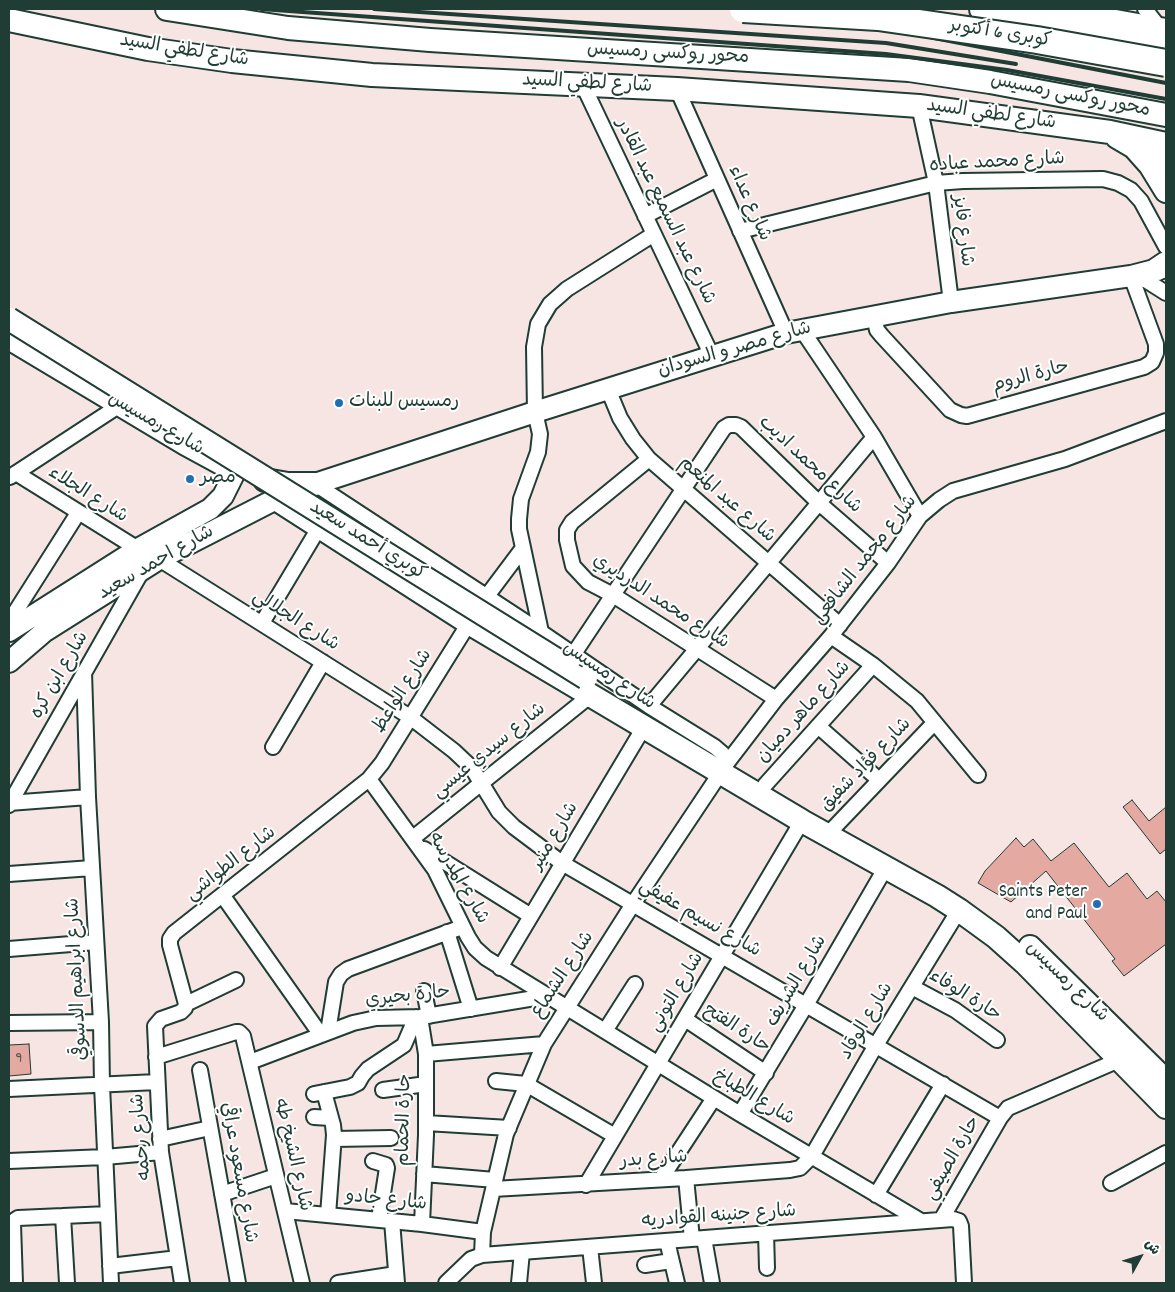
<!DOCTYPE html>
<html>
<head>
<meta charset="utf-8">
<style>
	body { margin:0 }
	#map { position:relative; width:1175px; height:1292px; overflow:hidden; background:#f7e5e3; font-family:Dekko,"Playpen Sans Arabic",sans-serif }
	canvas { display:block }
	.frame { position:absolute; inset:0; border:10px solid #1f3d34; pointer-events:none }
	.north { position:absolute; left:1115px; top:1232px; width:50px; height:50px; -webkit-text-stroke:4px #fff; paint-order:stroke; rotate:51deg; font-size:14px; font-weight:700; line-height:20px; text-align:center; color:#1f3d34 }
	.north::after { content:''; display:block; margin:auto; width:18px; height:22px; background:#1f3d34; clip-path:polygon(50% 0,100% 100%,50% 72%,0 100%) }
</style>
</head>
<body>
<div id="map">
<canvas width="1175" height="1292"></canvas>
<div class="frame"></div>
<div class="north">ش</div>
</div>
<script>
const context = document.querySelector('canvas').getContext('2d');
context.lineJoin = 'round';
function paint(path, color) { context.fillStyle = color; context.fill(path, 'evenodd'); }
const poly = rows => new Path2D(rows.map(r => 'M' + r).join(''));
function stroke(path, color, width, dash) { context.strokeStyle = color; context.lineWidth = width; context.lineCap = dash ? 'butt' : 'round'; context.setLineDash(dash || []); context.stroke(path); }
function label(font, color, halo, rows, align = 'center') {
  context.font = font + ' Dekko,"Playpen Sans Arabic",sans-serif'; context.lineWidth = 4; context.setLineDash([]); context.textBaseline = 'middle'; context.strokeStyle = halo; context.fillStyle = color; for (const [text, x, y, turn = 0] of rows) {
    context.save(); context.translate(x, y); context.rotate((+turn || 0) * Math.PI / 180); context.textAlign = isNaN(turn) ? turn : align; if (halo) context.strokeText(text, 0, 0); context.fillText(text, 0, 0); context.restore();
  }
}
const building = poly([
	[1132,800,1149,821,1166,807,1166,849,1160,854,1123,807,1132,800],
	[1016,838,1024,847,1033,839,1051,861,1074,843,1109,887,1127,873,1147,899,1157,891,1166,902,1166,944,1124,976,1112,961,1115,959,1046,871,1011,902,978,883,985,871,1016,838],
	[29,1044,31,1074,9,1076,9,1045,29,1044]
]);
const street = poly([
	[1145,9,1160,28],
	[583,85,712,356],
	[677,89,786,333],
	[919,106,936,183,951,302],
	[645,216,717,179],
	[740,231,936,183,963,181,1103,179,1118,183,1131,190,1141,201,1166,247],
	[1136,274,1166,293],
	[874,316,877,330,882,336,950,410,961,415,967,416,1144,367,1152,362,1156,353,1156,344,1131,276],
	[802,330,874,437,920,516],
	[608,389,620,418,633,439,649,459,840,625],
	[649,459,572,522,567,530,567,540,573,566,588,582,613,595,776,699],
	[16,473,138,549],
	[10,477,120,405],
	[315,484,541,632,649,706,715,747,722,753,727,763],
	[159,559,410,717,454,751,472,768,499,812,514,827,562,863,1000,1118],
	[487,596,523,548],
	[9,622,78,513],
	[262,623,320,526],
	[541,632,519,529,519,519,521,499,538,452,540,434,535,412,534,347,538,324,550,304,567,289,654,234],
	[831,636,873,665,917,701,978,775],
	[573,655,724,428,729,425,736,425,741,427,819,503,888,563],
	[84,672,88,797,101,1022,102,1085,111,1283],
	[649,706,874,437],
	[818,726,878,779],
	[273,747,323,662],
	[369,779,435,870,468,937,475,948,486,958,740,1114,921,1221],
	[765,785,873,665],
	[9,803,88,797],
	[9,805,142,571],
	[827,835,934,723],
	[413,838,591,695],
	[424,849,531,916],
	[9,874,92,868],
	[223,896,321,1035],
	[447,932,471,1009],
	[9,949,96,942],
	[500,968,644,727],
	[912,987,955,1010,997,1040],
	[424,991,429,1016],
	[186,1004,170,945,170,939,174,933,369,779,382,763,469,623],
	[186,1004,236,980],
	[420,1017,426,1054,426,1135,422,1224],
	[685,1019,766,1073],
	[9,1023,101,1022],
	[605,1031,635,984],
	[328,1032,336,982,341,974,348,969,462,927],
	[426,1054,544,1044],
	[156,1057,236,1032,239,1032,243,1036,302,1283],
	[250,1062,353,1023,376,1018,420,1017,547,996],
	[200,1070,238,1283],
	[496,1081,526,1084,615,1136],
	[9,1089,157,1082],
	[383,1090,426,1084],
	[324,1092,333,1125,334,1135,328,1215],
	[314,1094,350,1087,358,1083,362,1076,368,1069,404,1045,416,1017],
	[740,1114,806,1005,886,867],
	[314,1117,331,1118],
	[426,1123,509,1128],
	[160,1139,210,1128],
	[334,1139,391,1138],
	[9,1161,105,1157,161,1152],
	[373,1161,386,1165,387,1168,379,1219],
	[424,1174,495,1180],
	[686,1178,692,1239],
	[661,1179,714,1098],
	[1111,1183,1166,1153],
	[586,1185,802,821],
	[493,1189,686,1178,790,1170,800,1168,812,1156,876,1045,959,910],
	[222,1194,276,1176],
	[876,1195,943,1084],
	[285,1211,422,1224,483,1232],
	[63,1216,67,1283],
	[941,1220,1000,1118,1008,1108,1119,1060],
	[392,1221,397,1283],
	[766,1233,767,1268],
	[704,1238,712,1283],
	[667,1241,677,1283],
	[590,1247,594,1283],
	[482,1255,483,1232,506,1134,544,1044,633,904,727,763,776,699,831,636,888,563,920,516,939,500,953,491,1065,459,1166,421],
	[645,1265,671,1261],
	[110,1266,178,1258],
	[15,1283,13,1224,15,1220,18,1218,108,1214],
	[182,1283,161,1152,155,1026,161,1019,181,1012,185,1008,186,1004],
	[338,1283,396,1274],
	[446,1283,471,1259,482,1255,953,1219,959,1221,961,1226,964,1283],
	[519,1283,522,1252]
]);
const secondary = poly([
	[1054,9,1166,29],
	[1144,144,1151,150,1166,168],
	[9,631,138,549,210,509,223,496,236,470],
	[9,662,45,631,159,559,276,499,315,484,535,412,786,333,951,302,1131,276,1166,267]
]);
const primary = poly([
	[167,9,288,28,430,40,909,70,990,82,1166,115],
	[9,20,148,49,232,61,372,75,677,89,919,106,1110,132,1166,144],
	[1117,137,1134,147,1150,165,1166,191],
	[1157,269,1166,263],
	[9,338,186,444,232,469],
	[265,480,288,484,315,484],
	[276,499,469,623,802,821,937,896,959,910,996,937,1025,963,1166,1107],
	[1030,947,1166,1081]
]);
const highway = poly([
	[983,9,1166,44]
]);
const rail = poly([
	[261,9,886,54,1007,70,1166,99],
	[374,9,886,43,1016,64],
	[858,9,897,30,934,38,1166,83]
]);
const primaryBridge = poly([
	[9,319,586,678]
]);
const highwayBridge = poly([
	[743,9,878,17,1037,40,1166,63]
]);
const markers = [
	[339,403,5,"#1f6fb2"],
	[190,479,5,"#1f6fb2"],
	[1097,904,5,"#1f6fb2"]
];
const numberNames = [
	["9",19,1060]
];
const streetNames = [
	["كوبرى 6 أكتوبر",1000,35,9],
	["شارع لطفي السيد",184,52,9],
	["محور روكسى رمسيس",668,55,3],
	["شارع لطفي السيد",587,85,3],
	["محور روكسى رمسيس",1070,97,11],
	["شارع لطفي السيد",991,116,8],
	["شارع محمد عباده",997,164,-3],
	["شارع عداء",748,204,66],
	["شارع عبد السميع عبد القادر",664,212,64],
	["شارع فايز",961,231,83],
	["شارع مصر و السودان",735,351,-16],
	["حارة الروم",1031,378,-15],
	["شارع رمسيس",155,425,30],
	["شارع محمد اديب",809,466,43],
	["شارع الجلاء",87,496,32],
	["شارع عبد المنعم",726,501,41],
	["كوبري أحمد سعيد",367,542,32],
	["شارع محمد الشافعي",866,561,-52],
	["شارع احمد سعيد",157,564,-30],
	["شارع محمد الدرديري",660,603,33],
	["شارع الجلالي",295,622,32],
	["شارع ابن كره",61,676,-60],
	["شارع رمسيس",608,677,34],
	["شارع الواعظ",404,692,-58],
	["شارع ماهر دميان",805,713,-48],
	["شارع سيدي عيسي",490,752,-39],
	["شارع فؤاد شفيق",867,766,-46],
	["شارع منير",556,837,-59],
	["شارع الطواشي",232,865,-38],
	["شارع المدرسه",457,879,60],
	["شارع نسيم عفيفي",699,920,30],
	["شارع الشماع",564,976,-57],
	["شارع ابراهيم الدسوقي",79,979,-93],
	["شارع الشريف",798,982,-60],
	["شارع رمسيس",1066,983,44],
	["شارع التوني",678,993,-59],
	["حارة الوفاء",964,997,32],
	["حارة بحيري",408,998,-6],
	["شارع الوقاد",868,1022,-59],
	["حارة الفتح",736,1030,33],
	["شارع الطباخ",753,1099,31],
	["حارة الحمام",406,1120,-89],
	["شارع رحمه",143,1137,-95],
	["شارع الشيخ طه",291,1155,77],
	["حارة الصيفي",954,1159,-60],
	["شارع بدر",654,1161,-4],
	["شارع مسعود عراقي",237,1173,80],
	["شارع جادو",386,1202,6],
	["شارع جنينه القوادريه",719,1218,-4]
];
const poiNames = [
	["رمسيس للبنات",349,403],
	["مصر",200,479],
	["Saints Peter",1087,893,"right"],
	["and Paul",1087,915,"right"]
];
paint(building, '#e4a9a1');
stroke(building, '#1f3d34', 1);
stroke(street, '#1f3d34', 18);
stroke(secondary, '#1f3d34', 24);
stroke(primary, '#1f3d34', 26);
stroke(highway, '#1f3d34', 30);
stroke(street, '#fff', 14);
stroke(secondary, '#fff', 20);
stroke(primary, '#fff', 22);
stroke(highway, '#fff', 26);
stroke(rail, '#1f3d34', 4);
stroke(primaryBridge, '#1f3d34', 26, []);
stroke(highwayBridge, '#1f3d34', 30, []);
stroke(primaryBridge, '#fff', 22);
stroke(highwayBridge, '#fff', 26);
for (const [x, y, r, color] of markers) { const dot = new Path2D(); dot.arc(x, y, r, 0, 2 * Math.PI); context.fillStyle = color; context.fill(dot); stroke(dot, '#fff', 2); }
label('16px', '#50584f', null, numberNames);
label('19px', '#1f3d34', '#fff', streetNames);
label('19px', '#1f3d34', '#fff', poiNames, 'left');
</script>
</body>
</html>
